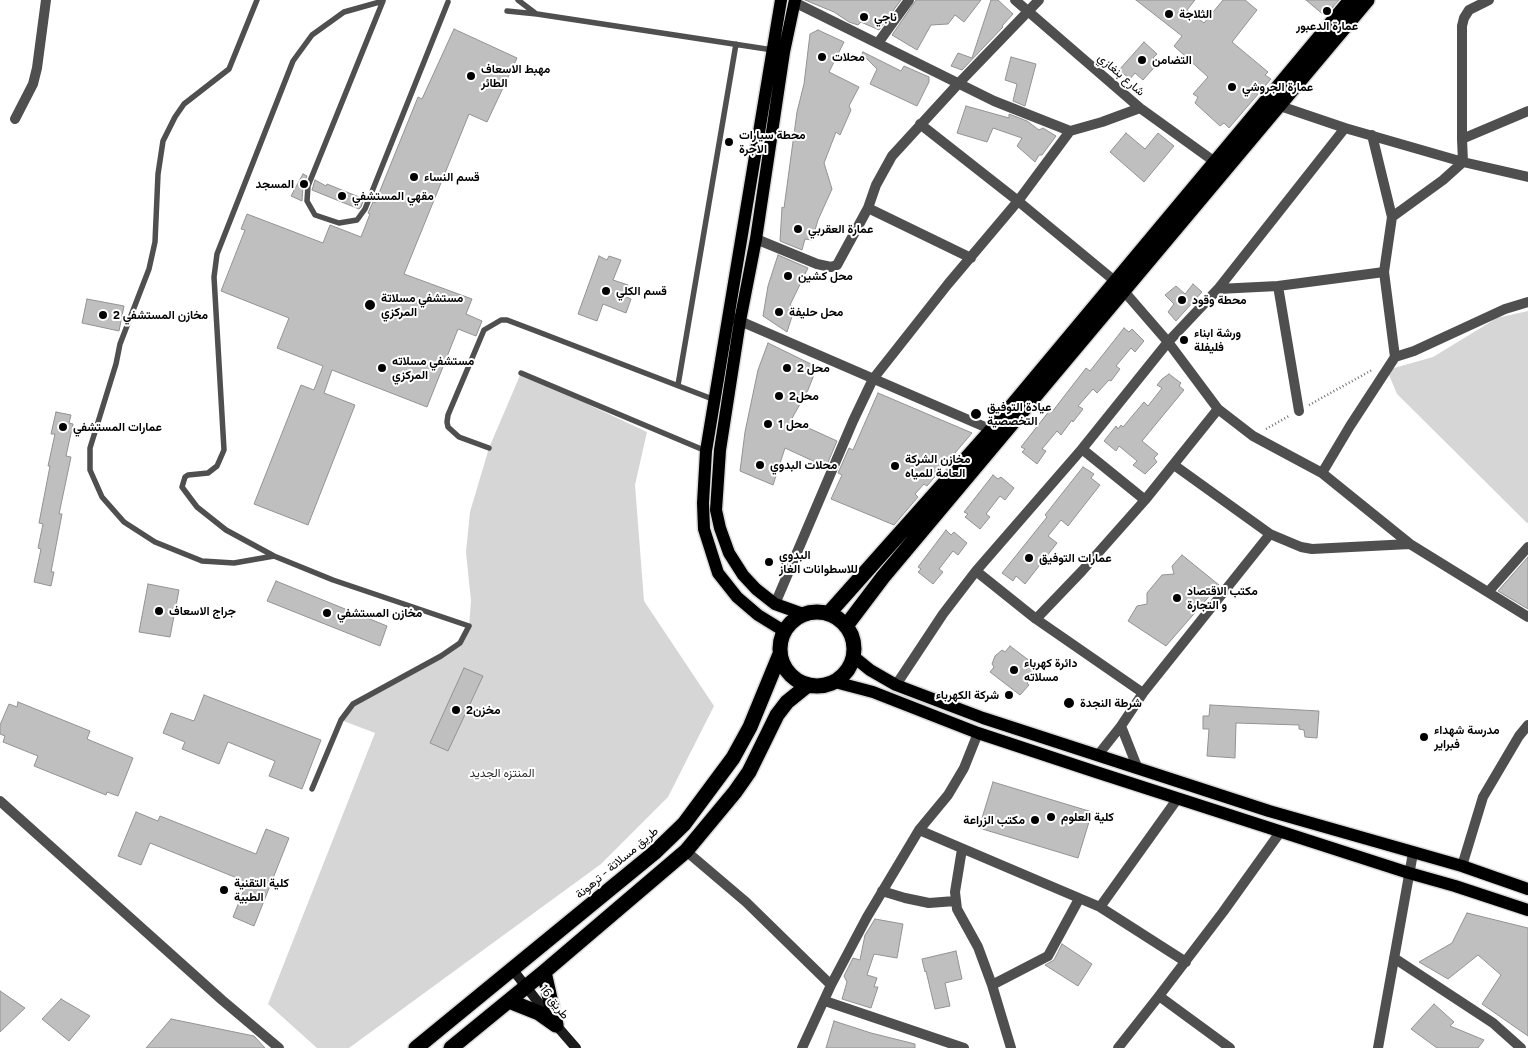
<!DOCTYPE html>
<html>
<head>
<meta charset="utf-8">
<style>
	body { margin:0 }
	canvas { display:block; background:#fff }
</style>
</head>
<body>
<canvas width="1528" height="1048"></canvas>
<script>
const context = document.querySelector('canvas').getContext('2d');
context.lineJoin = 'round';
function paint(path, color) { context.fillStyle = color; context.fill(path, 'evenodd'); }
const poly = rows => new Path2D(rows.map(r => 'M' + r).join(''));
function stroke(path, color, width, dash) { context.strokeStyle = color; context.lineWidth = width; context.lineCap = dash ? 'butt' : 'round'; context.setLineDash(dash || []); context.stroke(path); }
function label(font, color, halo, rows, align = 'center') {
  context.font = font + ' Figtree,Vazirmatn,sans-serif'; context.lineWidth = 4; context.setLineDash([]); context.textBaseline = 'middle'; context.strokeStyle = halo; context.fillStyle = color; for (const [text, x, y, turn = 0] of rows) {
    context.save(); context.translate(x, y); context.rotate((+turn || 0) * Math.PI / 180); context.textAlign = isNaN(turn) ? turn : align; if (halo) context.strokeText(text, 0, 0); context.fillText(text, 0, 0); context.restore();
  }
}
const green = poly([
	[1528,311,1528,523,1527,523,1397,394,1387,370,1433,357,1497,318],
	[521,373,647,432,635,485,644,601,714,706,668,797,601,864,349,1048,317,1048,268,1004,375,733,341,720,353,704,460,643,469,627,471,601,466,552,470,512,489,448]
]);
const building = poly([
	[805,0,901,0,879,30,861,22,858,25,849,22,834,12,805,0],
	[916,0,981,0,964,22,955,15,948,24,931,25,917,50,892,35,916,0],
	[991,0,998,0,1013,14,1002,26,1003,27,962,70,951,66,958,53,972,58,991,0],
	[1136,0,1195,0,1187,10,1204,23,1223,0,1245,0,1257,10,1232,42,1268,72,1265,75,1271,79,1229,128,1224,123,1220,126,1195,103,1198,97,1193,94,1208,77,1174,46,1182,36,1136,0],
	[1306,0,1339,0,1325,16,1306,0],
	[454,29,517,58,487,122,469,114,404,274,472,299,466,314,482,321,476,336,458,329,427,407,332,370,324,393,355,405,308,525,254,504,301,385,314,390,323,366,277,348,289,318,221,291,245,230,241,229,247,214,323,243,330,225,361,237,370,214,368,213,373,202,375,203,418,97,422,99,454,29],
	[818,30,844,42,829,72,859,87,849,106,851,110,840,135,836,132,824,163,832,189,818,220,812,240,805,239,802,250,780,241,782,207,784,208,797,112,804,84,810,34,818,30],
	[1144,42,1157,54,1153,58,1159,62,1143,80,1135,73,1130,79,1119,70,1144,42],
	[863,52,901,71,904,66,929,77,929,82,917,106,870,84,877,69,862,54,863,52],
	[1011,57,1036,64,1025,106,1013,101,1017,84,1005,80,1011,57],
	[966,106,1009,118,1009,114,1027,121,1039,130,1043,128,1056,136,1042,155,1039,155,1035,162,1017,146,1022,138,993,128,987,142,957,133,966,106],
	[1126,133,1145,149,1158,133,1174,146,1144,182,1110,152,1126,133],
	[303,174,307,176,303,185,302,201,291,196,303,174],
	[315,180,326,186,327,184,364,199,361,207,359,209,312,190,315,180],
	[778,255,808,268,790,305,795,307,787,332,763,316,768,286,778,255],
	[599,256,607,260,609,256,621,260,613,280,628,285,624,296,631,299,626,313,603,304,597,321,578,314,599,256],
	[1193,284,1202,292,1176,321,1168,312,1174,304,1165,295,1176,286,1185,294,1193,284],
	[87,299,124,306,119,331,82,323,87,299],
	[1124,328,1129,332,1132,329,1144,341,1135,352,1131,348,1116,366,1120,369,1111,381,1109,380,1097,393,1093,389,1078,406,1083,409,1073,422,1072,420,1061,435,1057,431,1042,449,1046,451,1037,464,1022,452,1025,449,1021,447,1050,410,1052,412,1086,368,1090,371,1124,328],
	[768,343,817,367,808,390,791,420,837,441,826,467,785,448,773,485,740,471,745,432,758,370,768,343],
	[1169,374,1181,383,1179,386,1184,390,1142,441,1158,454,1154,458,1157,462,1145,474,1133,465,1137,461,1119,446,1116,451,1104,441,1116,426,1118,429,1121,425,1123,427,1144,402,1148,406,1162,388,1157,385,1162,379,1169,374],
	[878,393,972,433,927,486,924,484,915,494,918,497,894,525,831,499,842,475,838,473,849,448,853,450,878,393],
	[56,412,71,415,69,423,73,424,66,456,71,457,59,514,62,514,51,572,54,572,51,586,34,582,41,549,38,548,43,524,39,523,50,466,48,466,55,434,51,434,56,412],
	[1083,467,1094,474,1091,478,1100,485,1068,526,1061,520,1048,536,1057,543,1025,584,1016,576,1013,581,1002,573,1047,517,1045,515,1083,467],
	[993,475,998,479,1001,477,1014,488,1005,500,1000,496,986,514,990,517,980,529,965,517,968,514,964,512,993,475],
	[946,530,951,535,954,532,967,543,958,555,953,551,939,569,943,572,933,584,918,572,921,569,918,567,946,530],
	[1182,555,1219,585,1166,646,1128,621,1137,606,1147,604,1147,593,1162,575,1174,574,1172,566,1182,555],
	[1528,557,1528,609,1498,591,1528,557],
	[276,581,387,626,380,646,267,601,276,581],
	[148,584,179,590,170,637,139,632,148,584],
	[1010,646,1039,668,1027,683,1029,685,1020,695,990,672,994,667,992,664,995,656,1002,650,1005,652,1010,646],
	[464,668,483,676,448,751,430,743,464,668],
	[204,695,321,740,302,789,269,776,275,761,228,742,219,764,182,749,185,742,163,733,171,713,194,721,204,695],
	[18,702,90,731,87,739,133,758,118,796,107,792,106,795,34,766,38,756,3,742,5,736,0,734,0,725,9,704,17,707,18,702],
	[1210,705,1319,711,1317,738,1305,737,1304,730,1299,729,1299,725,1236,723,1235,758,1207,756,1209,729,1203,729,1203,716,1209,716,1210,705],
	[993,782,1092,812,1078,858,979,828,993,782],
	[136,812,158,821,160,816,256,854,266,829,289,838,254,926,233,917,247,882,150,843,141,865,118,856,136,812],
	[1467,913,1528,928,1528,1036,1482,1004,1501,975,1478,955,1448,979,1419,962,1452,943,1467,913],
	[875,919,903,924,897,958,874,954,867,975,877,978,874,987,878,987,871,1008,842,999,847,982,844,976,853,958,860,960,865,935,875,919],
	[1062,944,1092,964,1078,986,1045,965,1054,960,1062,944],
	[956,951,962,979,945,983,950,1006,935,1009,926,971,925,972,922,959,956,951],
	[0,991,25,1008,0,1032,0,991],
	[61,999,90,1016,69,1041,42,1019,61,999],
	[1434,1004,1454,1022,1450,1026,1484,1040,1478,1048,1437,1048,1411,1029,1434,1004],
	[171,1019,254,1036,265,1048,146,1048,171,1019],
	[834,1021,871,1033,915,1044,915,1048,826,1048,834,1021]
]);
const path = poly([
	[1309,405,1372,370],
	[1266,429,1289,416]
]);
const lane = poly([
	[257,0,229,69,184,104,175,117,163,141,158,174,155,242,149,269,120,344,116,364,90,448,90,470,102,497,124,522,155,542,202,561,234,563,274,556],
	[518,0,535,13],
	[383,1,308,186,307,201,315,215,339,223,357,220,365,209,448,2],
	[507,11,537,14,773,50],
	[521,373,706,451],
	[678,385,736,44],
	[489,448,459,437,448,427,447,422,448,415,484,330,501,320,507,320,536,331,715,400],
	[312,789,341,720,353,704,441,656,460,643,469,626,333,580,274,556,226,530,197,507,182,487,185,477,188,475,208,473,217,466,224,450,214,277,217,254,293,61,312,35,344,12,383,1]
]);
const street = poly([
	[1015,0,1140,108,1215,162],
	[794,2,994,101,1070,131,1102,122,1140,108],
	[878,43,909,0],
	[1280,106,1345,128,1463,162,1528,177],
	[15,119,33,84,37,68,46,0],
	[920,124,1018,201,1116,282,1168,342,1218,409,1253,436,1322,473,1410,544,1528,617],
	[1372,135,1392,217,1384,272,1395,357],
	[1462,139,1528,111],
	[1392,217,1443,180,1463,162,1462,139,1462,26,1464,18,1469,10,1489,0],
	[756,239,817,264,831,267,837,265,868,208],
	[971,258,868,208,876,185,892,156,958,84,1039,0],
	[1278,286,1299,411],
	[1218,289,1278,286,1384,272],
	[733,318,992,430],
	[1082,449,1145,500],
	[1174,465,1270,534,1301,547,1312,549,1410,544],
	[1322,473,1350,426,1395,357,1414,351,1505,309,1528,302],
	[976,571,1036,619,1143,693],
	[1489,591,1528,547],
	[775,604,853,421,873,379,948,284,1018,201,1070,131],
	[1036,619,1082,571,1145,500,1218,409],
	[896,685,943,614,976,571,1082,449,1168,342,1218,289,1345,128],
	[1121,726,1138,769],
	[1098,755,1121,726,1143,693,1270,534],
	[0,801,222,1000,279,1048],
	[919,830,1100,907,1186,962],
	[962,849,955,892,957,909,978,947,992,985,1011,1048],
	[686,851,746,902,831,985],
	[1462,866,1483,797,1519,736,1528,725],
	[882,891,905,898,929,903,955,901],
	[1100,907,1178,798],
	[1394,958,1493,1023,1521,1048],
	[992,985,1048,956,1079,899],
	[825,1001,964,1048],
	[802,1048,831,985,867,917,919,830,948,795,964,768,978,733],
	[1118,1048,1159,996],
	[1230,1048,1159,996,1223,912,1281,831],
	[1378,1048,1413,853]
]);
const secondary = poly([
	[513,970,556,1025,576,1048]
]);
const primary = poly([
	[781,0,706,451,703,503,704,529,718,573,737,597,758,615,784,631],
	[795,0,784,52,756,239,740,321,720,450,716,510,720,528,729,553,743,575,756,589,775,604,803,614],
	[854,657,870,670,896,685,983,718,1269,811,1462,866,1528,889],
	[835,682,873,692,978,733,1096,772,1409,873,1455,886,1528,910]
]);
const highway = poly([
	'780 649a37 37 0 1 1 74 0a37 37 0 1 1-74 0Z',
	[829,613,992,430,1351,0],
	[846,626,883,577,1367,0],
	[544,972,556,1025],
	[509,1001,539,1013,556,1025],
	[416,1048,654,853,684,824,733,758,750,727,780,654],
	[451,1048,544,972,686,851,735,792,749,772,777,715,787,702,808,685]
]);
const markers = [
	[1327,11,5,"#000"],
	[1169,14,5,"#000"],
	[864,17,5,"#000"],
	[822,57,5,"#000"],
	[1142,60,5,"#000"],
	[471,76,5,"#000"],
	[1232,87,5,"#000"],
	[729,142,5,"#000"],
	[414,177,5,"#000"],
	[304,184,5,"#000"],
	[342,196,5,"#000"],
	[798,229,5,"#000"],
	[788,276,5,"#000"],
	[606,291,5,"#000"],
	[1182,300,5,"#000"],
	[370,305,6,"#000"],
	[779,312,5,"#000"],
	[103,315,5,"#000"],
	[1184,340,5,"#000"],
	[382,368,5,"#000"],
	[787,368,5,"#000"],
	[779,396,5,"#000"],
	[976,414,6,"#000"],
	[768,424,5,"#000"],
	[63,427,5,"#000"],
	[760,465,5,"#000"],
	[895,466,5,"#000"],
	[1029,558,5,"#000"],
	[769,562,5,"#000"],
	[1177,598,5,"#000"],
	[159,611,5,"#000"],
	[327,613,5,"#000"],
	[1014,670,5,"#000"],
	[1009,695,5,"#000"],
	[1069,703,6,"#000"],
	[456,710,5,"#000"],
	[1424,737,5,"#000"],
	[1051,817,5,"#000"],
	[1035,820,5,"#000"],
	[224,890,5,"#000"]
];
const poiNames = [
	["الثلاجة",1179,14],
	["ناجي",874,17],
	["عمارة الدعبور",1327,26,"center"],
	["محلات",832,57],
	["التضامن",1152,60],
	["مهبط الاسعاف",481,69],
	["الطائر",481,83],
	["عمارة الجروشي",1242,87],
	["محطة سيارات",739,135],
	["الاجرة",739,149],
	["قسم النساء",424,177],
	["المسجد",294,184,"right"],
	["مقهي المستشفي",352,196],
	["عمارة العقربي",808,229],
	["محل كشين",798,276],
	["قسم الكلي",616,291],
	["مستشفي مسلاتة",381,298],
	["المركزي",381,312],
	["محطة وقود",1192,300],
	["محل حليفة",789,312],
	["مخازن المستشفي 2",113,315],
	["ورشة ابناء",1194,333],
	["فليفلة",1194,347],
	["مستشفي مسلاته",392,361],
	["المركزي",392,375],
	["محل 2",797,368],
	["محل2",789,396],
	["عيادة التوفيق",987,407],
	["التخصصية",987,421],
	["محل 1",778,424],
	["عمارات المستشفي",73,427],
	["مخازن الشركة",905,459],
	["العامة للمياه",905,473],
	["محلات البدوي",770,465],
	["البدوي",779,555],
	["للاسطوانات الغاز",779,569],
	["عمارات التوفيق",1039,558],
	["مكتب الاقتصاد",1187,591],
	["و التجارة",1187,605],
	["جراج الاسعاف",169,611],
	["مخازن المستشفي",337,613],
	["دائرة كهرباء",1024,663],
	["مسلاته",1024,677],
	["شركة الكهرباء",999,695,"right"],
	["شرطة النجدة",1080,703],
	["مخزن2",466,710],
	["مدرسة شهداء",1434,730],
	["فبراير",1434,744],
	["كلية العلوم",1061,817],
	["مكتب الزراعة",1025,820,"right"],
	["كلية التقنية",234,883],
	["الطبية",234,897]
];
const streetNames = [
	["شارع بنغازي",1121,75,41],
	["طريق مسلاتة - ترهونة",617,863,-40],
	["طريق 16",554,1002,52]
];
const parkNames = [
	["المنتزه الجديد",502,773]
];
paint(green, '#d6d6d6');
paint(building, '#bfbfbf');
stroke(building, '#939393', 1);
stroke(primary, '#dbdbdb', 15);
stroke(highway, '#dbdbdb', 18);
stroke(path, '#717171', 2.5, [1, 2.5]);
stroke(lane, '#4f4f4f', 5.5);
stroke(street, '#4f4f4f', 10);
stroke(secondary, '#1c1c1c', 10);
stroke(primary, '#000', 12);
stroke(highway, '#000', 15);
for (const [x, y, r, color] of markers) { const dot = new Path2D(); dot.arc(x, y, r, 0, 2 * Math.PI); context.fillStyle = color; context.fill(dot); stroke(dot, '#fff', 2); }
label('bold 12px', '#000', '#fff', poiNames, 'left');
label('12px', '#000', '#fff', streetNames);
label('12px', '#2d2d2d', '#fff', parkNames);
</script>
</body>
</html>
